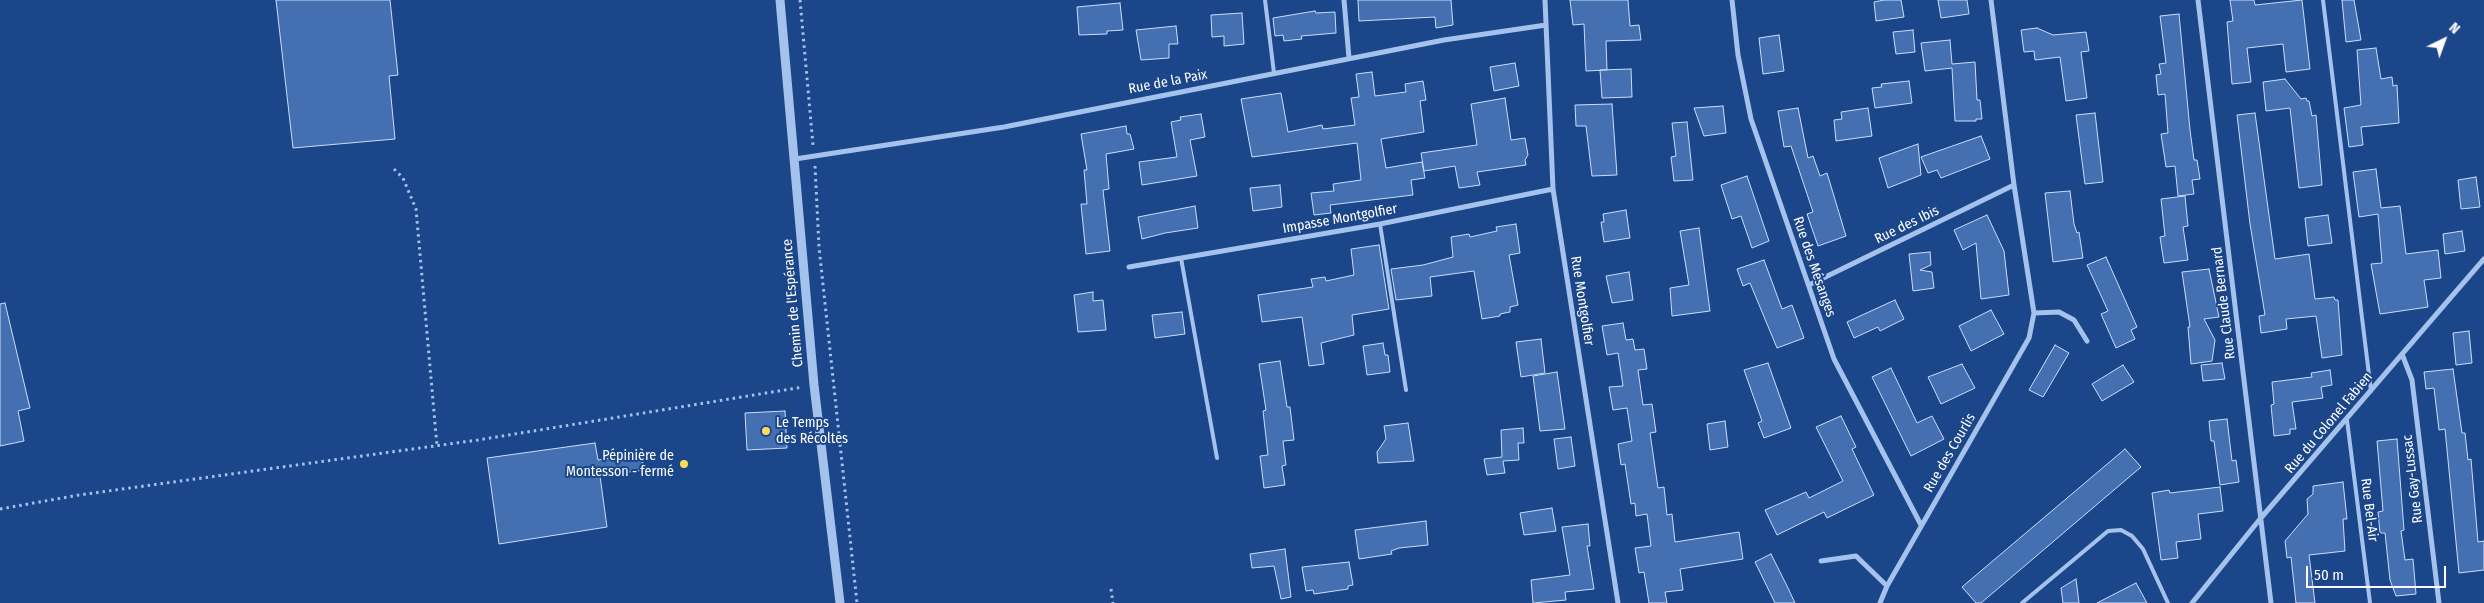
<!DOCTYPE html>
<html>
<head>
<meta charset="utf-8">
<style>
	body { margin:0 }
	#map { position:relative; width:2484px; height:603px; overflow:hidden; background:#1b468a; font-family:"Fira Sans Condensed",sans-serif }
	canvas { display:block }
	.north { position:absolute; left:2419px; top:15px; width:50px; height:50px; -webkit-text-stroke:4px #1b468a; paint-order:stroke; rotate:42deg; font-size:14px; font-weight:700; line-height:20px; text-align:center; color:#fff }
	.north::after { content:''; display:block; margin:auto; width:18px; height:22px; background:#fff; clip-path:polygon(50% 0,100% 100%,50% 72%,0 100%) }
	.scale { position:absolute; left:2306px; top:566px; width:140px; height:22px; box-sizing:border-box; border:2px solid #fff; border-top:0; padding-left:6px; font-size:15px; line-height:18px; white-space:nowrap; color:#fff; -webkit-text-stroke:4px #1b468a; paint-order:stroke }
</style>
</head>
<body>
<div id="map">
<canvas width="2484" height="603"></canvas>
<div class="north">N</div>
<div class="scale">50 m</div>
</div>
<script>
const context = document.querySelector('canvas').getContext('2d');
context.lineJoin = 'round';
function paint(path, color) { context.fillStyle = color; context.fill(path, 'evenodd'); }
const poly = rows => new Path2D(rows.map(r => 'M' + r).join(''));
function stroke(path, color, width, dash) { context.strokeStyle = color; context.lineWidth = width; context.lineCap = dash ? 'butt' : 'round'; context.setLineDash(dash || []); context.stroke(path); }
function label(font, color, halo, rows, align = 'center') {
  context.font = font + ' "Fira Sans Condensed",sans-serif'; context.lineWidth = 4; context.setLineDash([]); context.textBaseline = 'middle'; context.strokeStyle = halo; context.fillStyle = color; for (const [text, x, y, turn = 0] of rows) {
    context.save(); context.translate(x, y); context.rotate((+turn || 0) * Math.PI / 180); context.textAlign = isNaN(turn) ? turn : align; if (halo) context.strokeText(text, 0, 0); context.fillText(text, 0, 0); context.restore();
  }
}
const building = poly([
	[276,0,390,0,398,75,389,76,395,139,293,148,276,0],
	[1358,0,1451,0,1453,25,1436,28,1435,17,1359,21,1358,0],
	[1570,0,1628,0,1630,26,1639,25,1641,40,1606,41,1607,70,1586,71,1584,24,1573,25,1570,0],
	[1884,0,1901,0,1904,17,1876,21,1874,2,1884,0],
	[1938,0,1967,0,1969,14,1941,18,1938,0],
	[2230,0,2254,0,2255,5,2302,0,2310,69,2286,72,2283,44,2247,48,2251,82,2232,84,2227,22,2233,21,2230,0],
	[2342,0,2354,0,2361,40,2346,42,2342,0],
	[1120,3,1123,30,1107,31,1107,34,1079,35,1077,7,1120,3],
	[1315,11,1316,13,1335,12,1336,33,1301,36,1302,39,1284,41,1283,35,1275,36,1273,18,1315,11],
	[1242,13,1244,44,1224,46,1224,36,1212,37,1211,15,1242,13],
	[2179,14,2190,130,2194,160,2197,160,2200,179,2192,180,2194,194,2178,196,2175,166,2166,167,2161,134,2168,133,2165,94,2158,95,2156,75,2161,74,2159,64,2166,63,2160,16,2179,14],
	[1176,26,1178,44,1169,44,1169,58,1141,60,1136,30,1176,26],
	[2037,28,2053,35,2086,32,2089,51,2081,52,2087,98,2066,101,2060,57,2035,60,2034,51,2024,52,2021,30,2037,28],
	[1913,30,1915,52,1896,54,1893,32,1913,30],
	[1779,35,1784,71,1763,74,1759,38,1779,35],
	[1950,40,1952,64,1975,62,1977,100,1980,100,1982,119,1976,119,1976,121,1955,121,1952,68,1925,71,1921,43,1950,40],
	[2376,48,2381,79,2392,77,2393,86,2397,85,2399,123,2361,127,2363,145,2349,147,2344,108,2361,105,2357,50,2376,48],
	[1515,63,1519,86,1494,91,1490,67,1515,63],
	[1631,69,1632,97,1602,98,1600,70,1631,69],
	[1372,72,1375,96,1406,92,1405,84,1423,81,1426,100,1420,101,1424,132,1381,139,1386,168,1422,162,1425,178,1411,180,1413,195,1330,205,1331,213,1314,215,1311,193,1334,191,1333,184,1361,180,1357,143,1252,157,1241,99,1281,93,1288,132,1322,125,1323,129,1355,125,1351,98,1359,97,1356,74,1372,72],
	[2285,79,2301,99,2306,98,2307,101,2309,101,2312,116,2316,115,2322,185,2299,188,2290,108,2266,111,2263,82,2285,79],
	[1909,81,1912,103,1875,108,1872,88,1882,87,1881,84,1909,81],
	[1505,98,1511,140,1525,138,1528,155,1525,160,1526,165,1477,172,1480,185,1459,188,1455,166,1424,171,1421,153,1477,145,1471,104,1505,98],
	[1612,104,1617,175,1592,176,1586,126,1576,126,1575,105,1612,104],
	[1723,106,1726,133,1704,136,1694,108,1723,106],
	[1798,108,1808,158,1813,156,1820,176,1827,173,1846,236,1818,246,1807,214,1813,212,1791,146,1784,147,1778,111,1798,108],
	[1868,108,1872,136,1836,141,1834,120,1842,119,1841,112,1868,108],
	[2095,113,2103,182,2085,184,2076,115,2095,113],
	[2255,113,2275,259,2309,254,2315,299,2334,297,2335,300,2338,300,2342,355,2322,358,2316,316,2286,319,2287,329,2261,333,2259,316,2265,315,2250,224,2237,115,2255,113],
	[1201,114,1205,137,1190,140,1197,176,1142,185,1139,162,1177,157,1171,122,1181,120,1180,117,1201,114],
	[1687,122,1693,180,1674,181,1671,157,1676,156,1672,123,1687,122],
	[1126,126,1127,134,1130,134,1134,149,1106,154,1109,189,1103,190,1110,251,1086,254,1081,204,1087,204,1084,170,1087,170,1081,134,1126,126],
	[1981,136,1990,159,1941,178,1937,170,1928,173,1921,157,1981,136],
	[1918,144,1921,175,1888,188,1879,158,1918,144],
	[2376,169,2381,208,2400,206,2406,254,2438,250,2441,278,2424,280,2428,307,2380,314,2371,264,2382,263,2378,214,2359,217,2353,172,2376,169],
	[1747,176,1769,241,1752,248,1741,216,1732,219,1721,185,1747,176],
	[2476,177,2480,207,2461,209,2458,180,2476,177],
	[1280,185,1282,207,1253,211,1250,188,1280,185],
	[2070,191,2074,224,2077,233,2079,232,2083,258,2053,262,2045,193,2070,191],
	[2185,196,2188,226,2183,227,2188,260,2164,263,2160,237,2165,236,2161,199,2185,196],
	[1195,206,1198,228,1165,233,1142,239,1138,217,1195,206],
	[1626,210,1630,238,1604,242,1601,222,1604,222,1603,214,1626,210],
	[1987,215,2004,251,2009,295,1981,299,1976,243,1963,250,1954,230,1987,215],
	[2328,215,2332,243,2308,246,2305,218,2328,215],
	[1516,224,1520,253,1509,255,1518,305,1510,307,1510,312,1500,314,1500,316,1482,319,1474,271,1430,277,1432,296,1396,300,1391,269,1423,265,1453,257,1451,237,1469,234,1470,237,1497,231,1496,227,1516,224],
	[1699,228,1710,311,1672,316,1670,288,1689,285,1680,231,1699,228],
	[2462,231,2465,251,2445,254,2443,234,2462,231],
	[1379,245,1389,309,1352,315,1354,335,1321,343,1324,364,1309,366,1302,317,1262,322,1258,295,1313,287,1311,279,1325,277,1326,281,1354,275,1351,249,1379,245],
	[1930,252,1931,265,1920,270,1932,272,1934,288,1913,291,1909,254,1930,252],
	[2106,257,2137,327,2131,330,2135,339,2116,348,2101,314,2108,311,2087,265,2106,257],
	[1764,260,1782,309,1792,305,1804,338,1777,348,1750,283,1743,286,1737,269,1764,260],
	[2209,269,2219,317,2204,319,2215,340,2212,361,2191,364,2188,327,2190,327,2182,272,2209,269],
	[1629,272,1633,300,1612,303,1606,276,1629,272],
	[1093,292,1093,301,1103,300,1106,330,1078,332,1074,295,1093,292],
	[1895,300,1904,319,1880,331,1878,327,1854,338,1847,322,1895,300],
	[5,303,30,408,18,411,24,441,0,446,0,304,5,303],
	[1991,310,2004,334,1971,351,1959,326,1991,310],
	[1182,312,1185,334,1155,338,1152,315,1182,312],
	[1623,323,1626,340,1633,339,1635,350,1644,349,1647,369,1638,370,1643,405,1652,404,1656,432,1650,433,1658,488,1664,487,1667,515,1672,514,1675,542,1739,532,1743,559,1680,569,1683,590,1665,592,1667,603,1649,603,1644,572,1639,573,1635,548,1651,546,1647,514,1636,516,1635,503,1631,504,1625,464,1621,465,1618,444,1632,441,1627,408,1613,410,1609,387,1623,386,1618,353,1607,355,1602,326,1623,323],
	[2469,331,2472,363,2456,365,2453,333,2469,331],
	[1541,339,1545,373,1521,377,1516,342,1541,339],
	[1383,343,1385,355,1388,355,1390,372,1367,375,1363,346,1383,343],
	[2055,345,2069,353,2043,397,2029,390,2055,345],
	[1280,361,1287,407,1290,407,1294,440,1283,441,1286,465,1282,466,1285,485,1264,488,1260,456,1268,455,1263,411,1266,410,1259,364,1280,361],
	[1768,363,1791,428,1764,438,1758,423,1762,421,1744,370,1768,363],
	[2222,363,2225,379,2203,381,2201,365,2222,363],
	[1962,364,1975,388,1941,404,1928,377,1962,364],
	[2123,365,2134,382,2102,401,2092,384,2123,365],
	[1891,368,1917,423,1932,416,1944,439,1911,456,1872,377,1891,368],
	[2453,369,2462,433,2465,433,2468,460,2471,459,2478,542,2484,541,2484,570,2459,573,2445,429,2439,430,2434,388,2426,389,2424,372,2453,369],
	[2330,370,2332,385,2321,387,2323,398,2292,402,2296,429,2290,429,2290,434,2274,436,2271,405,2274,404,2272,382,2312,377,2311,373,2330,370],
	[1557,372,1565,429,1540,431,1533,376,1557,372],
	[785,411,787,448,747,450,745,413,785,411],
	[1841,416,1856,447,1852,449,1874,495,1827,518,1824,512,1777,535,1765,510,1806,492,1809,498,1843,481,1816,427,1841,416],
	[2227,419,2232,461,2236,460,2239,482,2220,485,2214,441,2211,441,2209,421,2227,419],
	[1725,421,1728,447,1710,450,1707,424,1725,421],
	[1408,423,1414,461,1378,463,1377,452,1386,439,1384,426,1408,423],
	[1523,428,1524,443,1518,443,1519,460,1503,461,1505,473,1487,475,1484,459,1502,457,1501,430,1523,428],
	[1571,437,1575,466,1558,469,1554,439,1571,437],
	[2397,439,2404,530,2401,531,2405,560,2413,559,2416,594,2396,596,2390,580,2385,533,2380,533,2378,512,2383,511,2377,441,2397,439],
	[595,443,598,460,641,453,644,470,600,476,607,527,499,544,487,458,595,443],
	[2125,449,2141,467,1981,603,1976,603,1962,587,2125,449],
	[2343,482,2347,519,2343,519,2345,551,2309,555,2315,603,2296,603,2291,557,2287,558,2285,541,2308,514,2307,499,2313,494,2313,486,2343,482],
	[2220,487,2223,511,2198,514,2201,539,2176,542,2178,558,2161,560,2152,493,2169,490,2170,493,2220,487],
	[1552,508,1556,531,1524,535,1520,513,1552,508],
	[1426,521,1428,545,1399,548,1391,551,1392,554,1359,559,1355,530,1426,521],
	[1588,524,1590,546,1587,546,1594,589,1565,592,1566,600,1533,603,1531,580,1570,575,1562,527,1588,524],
	[1285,549,1291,597,1281,599,1274,566,1252,568,1250,554,1285,549],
	[1771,554,1787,586,1795,603,1775,603,1755,562,1771,554],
	[1349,562,1353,585,1348,586,1348,589,1314,594,1313,590,1306,591,1302,567,1349,562],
	[2076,579,2079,603,2063,603,2061,588,2076,579],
	[2136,583,2147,603,2097,603,2136,583]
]);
const path = poly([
	[800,0,813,145],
	[815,166,819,247,857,603],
	[394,169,403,178,416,209,437,446],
	[0,509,79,495,478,440,803,387],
	[1111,589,1113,603]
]);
const service = poly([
	[1265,0,1274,73],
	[2323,0,2371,391],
	[1380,224,1406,390],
	[1181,258,1217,458],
	[2347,420,2370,603],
	[2022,603,2108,531,2121,530,2132,536,2143,549,2168,603]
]);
const minor = poly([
	[1344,0,1349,58],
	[1545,0,1553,189,1618,603],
	[1732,0,1738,55,1751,119,1834,359,1921,525],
	[2198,0,2271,603],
	[795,159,1004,127,1444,40,1546,25],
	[1129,267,1380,224,1553,189],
	[1809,285,2014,185],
	[2034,313,2059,312,2074,320,2087,341],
	[2402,354,2412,380,2439,603],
	[1821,561,1856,556,1887,586],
	[1880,603,1887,586,2029,338,2034,313,2014,185,1991,0],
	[2192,603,2260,519,2484,259]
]);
const tertiary = poly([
	[780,0,814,385,840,603]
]);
const markers = [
	[766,431,5,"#fed962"],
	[684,464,5,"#fed962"]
];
const streetNames = [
	["Rue de la Paix",1168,82,-11],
	["Impasse Montgolfier",1340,219,-10],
	["Rue des Ibis",1907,225,-26],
	["Rue des Mésanges",1814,267,71],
	["Rue Montgolfier",1582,301,81],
	["Chemin de l'Espérance",793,303,-95],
	["Rue Claude Bernard",2224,303,-97],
	["Rue du Colonel Fabien",2329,423,-50],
	["Rue des Courlis",1950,453,-60],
	["Rue Gay-Lussac",2413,479,-97],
	["Rue Bel-Air",2369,510,83]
];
const poiNames = [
	["Le Temps",776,423],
	["des Récoltes",776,439],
	["Pépinière de",674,456,"right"],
	["Montesson - fermé",674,472,"right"]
];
paint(building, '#4470b2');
stroke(building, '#cbddf9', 1);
stroke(path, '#a5c2ed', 3, [2.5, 4]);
stroke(service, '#a5c2ed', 4);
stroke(minor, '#a5c2ed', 5);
stroke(tertiary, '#a5c2ed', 9);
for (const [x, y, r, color] of markers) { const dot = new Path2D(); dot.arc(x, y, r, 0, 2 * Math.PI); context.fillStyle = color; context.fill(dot); stroke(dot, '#1b468a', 2); }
label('14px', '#fff', '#1b468a', streetNames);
label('14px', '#fff', '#1b468a', poiNames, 'left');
</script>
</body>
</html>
